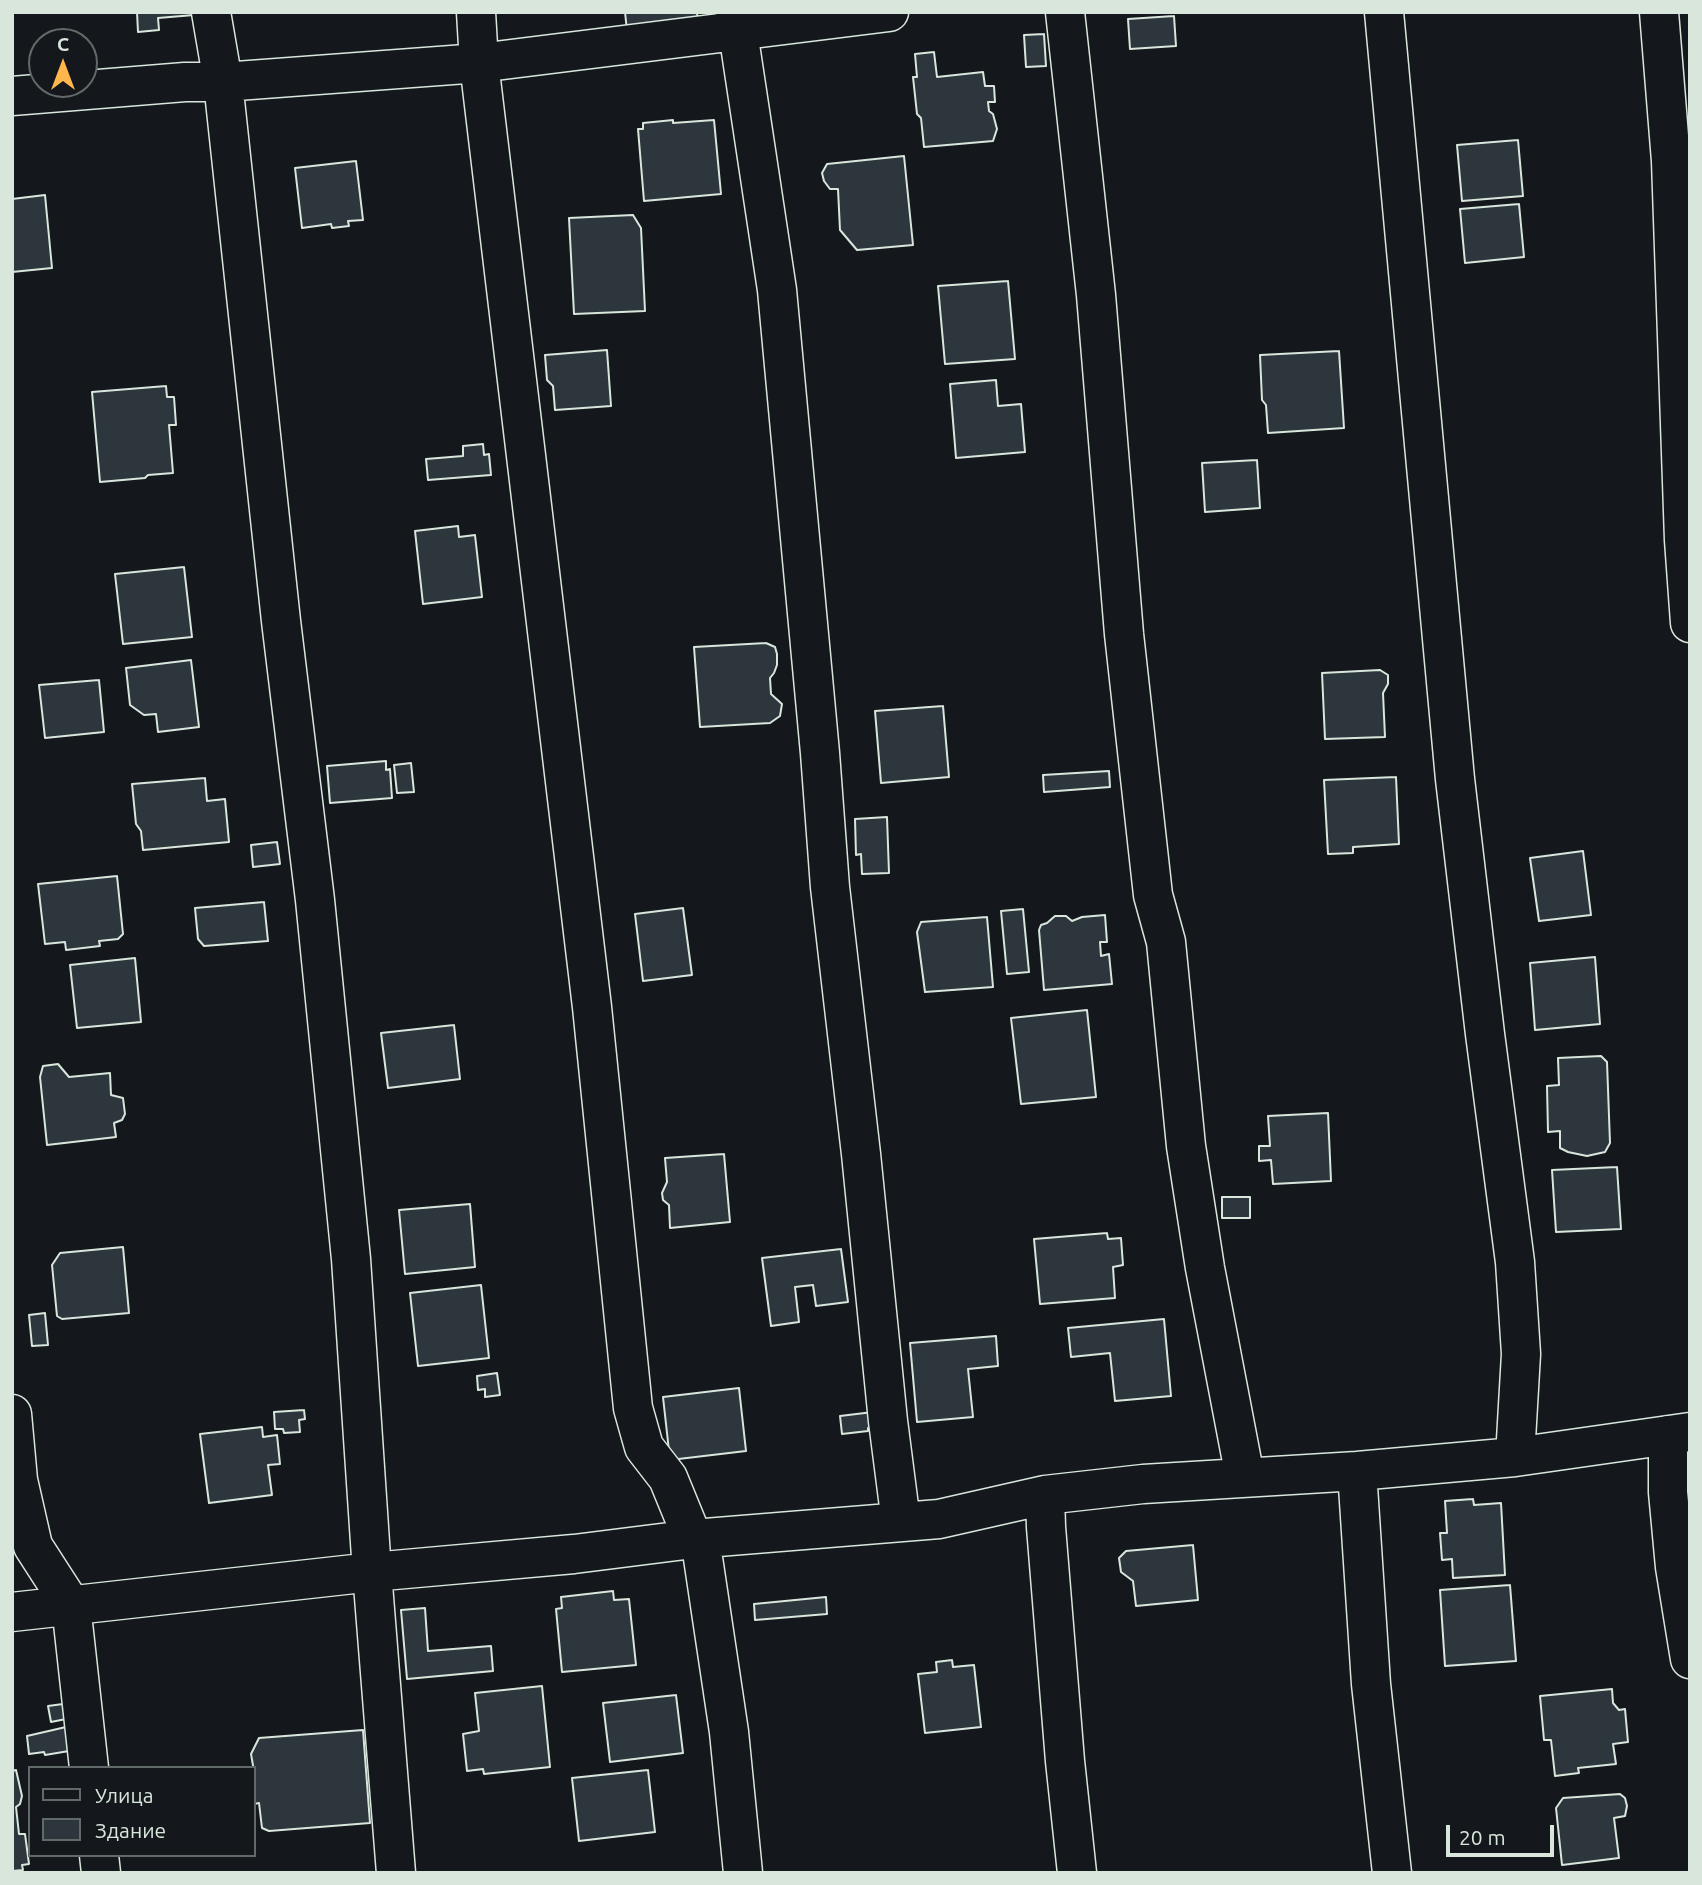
<!DOCTYPE html>
<html>
<head>
<meta charset="utf-8">
<style>
	body { margin:0 }
	#map { position:relative; width:1702px; height:1885px; overflow:hidden; background:#14181c; font-family:Ubuntu,sans-serif }
	canvas { display:block }
	.frame { position:absolute; inset:0; border:14px solid #d8e6dc; pointer-events:none }
	.legend { position:absolute; left:28px; top:1766px; width:228px; height:91px; box-sizing:border-box; background:#14181c; border:2px solid #626a69; margin:0; padding:9px 12px; list-style:none; font-size:21px; color:#d8e6dc }
	.legend li { display:flex; align-items:center; gap:14px; height:35px }
	.legend b { width:35px; border:2px solid #626a69 }
	.north { position:absolute; left:28px; top:28px; width:70px; height:70px; box-sizing:border-box; background:#14181c; border:2px solid #626a69; border-radius:50%; rotate:0deg; font-size:19px; font-weight:700; line-height:28px; text-align:center; color:#d8e6dc }
	.north::after { content:''; display:block; margin:auto; width:24px; height:32px; background:#ffb74d; clip-path:polygon(50% 0,100% 100%,50% 72%,0 100%) }
	.scale { position:absolute; left:1446px; top:1825px; width:108px; height:32px; box-sizing:border-box; border:4px solid #d8e6dc; border-top:0; padding-left:9px; font-size:21px; line-height:24px; white-space:nowrap; color:#d8e6dc; -webkit-text-stroke:5px #14181c; paint-order:stroke }
</style>
</head>
<body>
<div id="map">
<canvas width="1702" height="1885"></canvas>
<div class="frame"></div>
<ul class="legend">
<li><b style="height:9px;background:#14181c"></b>Улица</li>
<li><b style="height:19px;background:#2c363c"></b>Здание</li>
</ul>
<div class="north">С</div>
<div class="scale">20 m</div>
</div>
<script>
const context = document.querySelector('canvas').getContext('2d');
context.lineJoin = 'round';
function paint(path, color) { context.fillStyle = color; context.fill(path, 'evenodd'); }
const poly = rows => new Path2D(rows.map(r => 'M' + r).join(''));
function stroke(path, color, width, dash) { context.strokeStyle = color; context.lineWidth = width; context.lineCap = dash ? 'butt' : 'round'; context.setLineDash(dash || []); context.stroke(path); }
const building = poly([
	[137,12,194,12,194,15,158,18,159,30,138,32,137,12],
	[625,12,697,12,698,25,627,31,625,12],
	[1174,16,1176,46,1130,49,1128,19,1174,16],
	[1044,34,1046,66,1026,67,1024,35,1044,34],
	[934,52,937,77,983,72,985,86,994,86,995,102,988,102,989,111,993,114,997,129,993,141,924,147,921,118,917,114,913,77,917,77,915,54,934,52],
	[673,120,673,123,714,120,721,194,644,201,638,129,643,129,643,123,673,120],
	[1518,140,1523,196,1462,201,1457,145,1518,140],
	[904,156,913,245,857,250,840,230,838,189,830,189,824,181,822,173,827,164,904,156],
	[356,161,363,220,348,221,349,226,332,228,331,224,302,228,295,168,356,161],
	[45,195,52,268,12,272,12,199,45,195],
	[1519,204,1524,257,1465,263,1460,209,1519,204],
	[633,215,641,228,645,311,574,314,569,218,633,215],
	[1008,281,1015,359,945,364,938,286,1008,281],
	[607,350,611,406,555,410,553,386,547,380,545,355,607,350],
	[1339,351,1344,428,1268,433,1266,405,1262,400,1260,355,1339,351],
	[996,380,998,406,1021,404,1025,452,956,458,950,384,996,380],
	[166,386,167,397,174,397,176,425,169,425,173,473,148,475,145,478,100,482,92,392,166,386],
	[483,444,484,455,489,454,491,475,428,480,426,459,463,456,463,446,483,444],
	[1257,460,1260,508,1205,512,1202,463,1257,460],
	[458,526,459,537,475,535,482,597,423,604,415,531,458,526],
	[184,567,192,637,123,644,115,574,184,567],
	[766,643,775,647,777,654,777,665,774,673,770,678,771,694,782,704,780,716,770,723,700,727,694,647,766,643],
	[191,660,199,727,158,732,156,714,144,715,130,705,126,668,191,660],
	[1380,670,1388,675,1388,684,1383,693,1385,737,1325,739,1322,673,1380,670],
	[99,680,104,732,45,738,39,685,99,680],
	[943,706,949,777,881,783,875,711,943,706],
	[386,761,386,770,390,769,392,798,330,803,327,766,386,761],
	[411,763,414,792,397,793,394,765,411,763],
	[1109,771,1110,787,1044,792,1043,775,1109,771],
	[1396,777,1399,844,1353,847,1353,853,1328,854,1324,780,1396,777],
	[205,778,207,801,225,799,229,842,143,850,141,831,136,824,132,784,205,778],
	[887,817,889,873,862,874,861,854,856,855,855,819,887,817],
	[277,842,280,864,253,867,251,845,277,842],
	[1583,851,1591,915,1539,921,1530,858,1583,851],
	[117,876,123,934,118,939,99,941,100,946,66,950,65,942,45,944,38,884,117,876],
	[264,902,268,941,204,946,198,939,195,908,264,902],
	[683,908,692,975,643,981,635,914,683,908],
	[1023,909,1029,972,1007,974,1001,911,1023,909],
	[1105,915,1107,942,1100,942,1101,956,1109,954,1112,984,1044,990,1039,930,1041,925,1047,923,1055,916,1066,916,1072,921,1082,917,1105,915],
	[987,917,993,987,925,992,917,932,921,922,987,917],
	[1595,957,1600,1024,1535,1030,1530,963,1595,957],
	[135,958,141,1022,77,1028,70,965,135,958],
	[1087,1010,1096,1097,1021,1104,1011,1018,1087,1010],
	[454,1025,460,1079,388,1088,381,1033,454,1025],
	[1601,1056,1607,1062,1610,1143,1605,1152,1587,1156,1568,1152,1560,1148,1560,1131,1548,1132,1547,1086,1559,1085,1558,1058,1601,1056],
	[58,1064,69,1077,110,1073,111,1095,123,1098,125,1114,122,1120,114,1123,116,1137,47,1145,40,1077,43,1066,58,1064],
	[1328,1113,1331,1181,1273,1184,1271,1160,1259,1161,1259,1146,1270,1146,1268,1116,1328,1113],
	[724,1154,730,1222,670,1228,669,1205,663,1200,662,1193,667,1182,665,1158,724,1154],
	[1617,1167,1621,1229,1556,1232,1552,1170,1617,1167],
	[1222,1197,1250,1197,1250,1218,1222,1218,1222,1197],
	[470,1204,475,1267,405,1274,399,1210,470,1204],
	[1107,1233,1108,1239,1121,1238,1123,1265,1113,1267,1115,1298,1040,1304,1034,1239,1107,1233],
	[123,1247,129,1313,62,1319,57,1316,52,1265,60,1253,123,1247],
	[841,1249,848,1302,816,1306,813,1285,795,1287,799,1322,771,1326,762,1258,841,1249],
	[481,1285,489,1358,418,1366,410,1293,481,1285],
	[45,1313,48,1345,32,1346,29,1315,45,1313],
	[1164,1319,1171,1396,1115,1401,1110,1353,1071,1357,1068,1328,1164,1319],
	[996,1336,998,1366,968,1369,973,1417,917,1422,910,1343,996,1336],
	[497,1373,500,1395,485,1397,485,1389,478,1390,477,1376,497,1373],
	[739,1388,746,1451,670,1460,663,1397,739,1388],
	[304,1410,305,1419,299,1420,300,1432,284,1433,283,1429,275,1429,274,1412,304,1410],
	[873,1412,874,1427,868,1428,868,1431,842,1434,840,1416,873,1412],
	[262,1427,263,1437,277,1435,280,1464,268,1465,272,1495,209,1503,200,1434,262,1427],
	[1473,1499,1474,1505,1501,1503,1505,1575,1453,1578,1452,1559,1442,1560,1440,1533,1447,1533,1445,1501,1473,1499],
	[1193,1545,1198,1600,1136,1606,1133,1581,1121,1572,1119,1558,1126,1551,1193,1545],
	[1510,1585,1516,1661,1445,1666,1440,1590,1510,1585],
	[613,1591,614,1600,629,1599,636,1665,562,1672,556,1609,562,1608,561,1597,613,1591],
	[826,1597,827,1614,755,1620,754,1604,826,1597],
	[425,1608,428,1651,491,1646,493,1671,407,1679,401,1610,425,1608],
	[952,1660,953,1667,974,1665,981,1727,925,1733,918,1674,937,1672,936,1662,952,1660],
	[542,1686,550,1767,484,1774,483,1769,467,1771,463,1734,479,1731,475,1693,542,1686],
	[1612,1689,1613,1703,1619,1710,1625,1709,1628,1742,1613,1744,1616,1764,1578,1768,1579,1773,1555,1776,1551,1740,1544,1740,1540,1696,1612,1689],
	[676,1695,683,1753,610,1762,603,1703,676,1695],
	[63,1704,66,1719,51,1722,48,1706,63,1704],
	[66,1727,69,1751,45,1755,44,1752,29,1754,27,1736,66,1727],
	[363,1730,370,1823,269,1831,262,1828,259,1803,254,1804,255,1777,251,1754,259,1738,363,1730],
	[16,1770,22,1796,20,1804,16,1807,19,1834,25,1834,29,1864,22,1865,23,1870,12,1871,12,1771,16,1770],
	[648,1770,655,1832,579,1841,572,1778,648,1770],
	[1620,1794,1625,1798,1627,1806,1625,1816,1614,1818,1619,1858,1562,1865,1556,1808,1563,1798,1620,1794]
]);
const minor = poly([
	[211,12,223,82,281,621,315,900,351,1259,372,1572,396,1873],
	[476,12,479,63,592,1007,633,1408,644,1447,668,1478,693,1539],
	[735,12,777,290,820,753,830,887,861,1154,888,1421,901,1522],
	[1065,12,1096,295,1124,634,1153,895,1166,942,1186,1146,1205,1268,1245,1477],
	[1384,12,1455,779,1485,1034,1515,1262,1521,1354,1515,1457],
	[1659,12,1671,161,1684,540,1690,623],
	[12,96,185,82,223,82,479,63,889,12],
	[12,1414,18,1480,33,1546,71,1605,89,1768],
	[1668,1435,1668,1492,1675,1567,1690,1659],
	[1357,1471,1371,1684,1392,1873],
	[1045,1495,1046,1527,1065,1761,1077,1873],
	[700,1538,729,1732,743,1873],
	[12,1612,372,1572,574,1554,693,1539,939,1519,1045,1495,1143,1484,1357,1471,1515,1457,1690,1432],
	[99,1855,101,1873]
]);
paint(building, '#2c363c');
stroke(building, '#d8e6dc', 2);
stroke(minor, '#d8e6dc', 41);
stroke(minor, '#14181c', 38);
</script>
</body>
</html>
